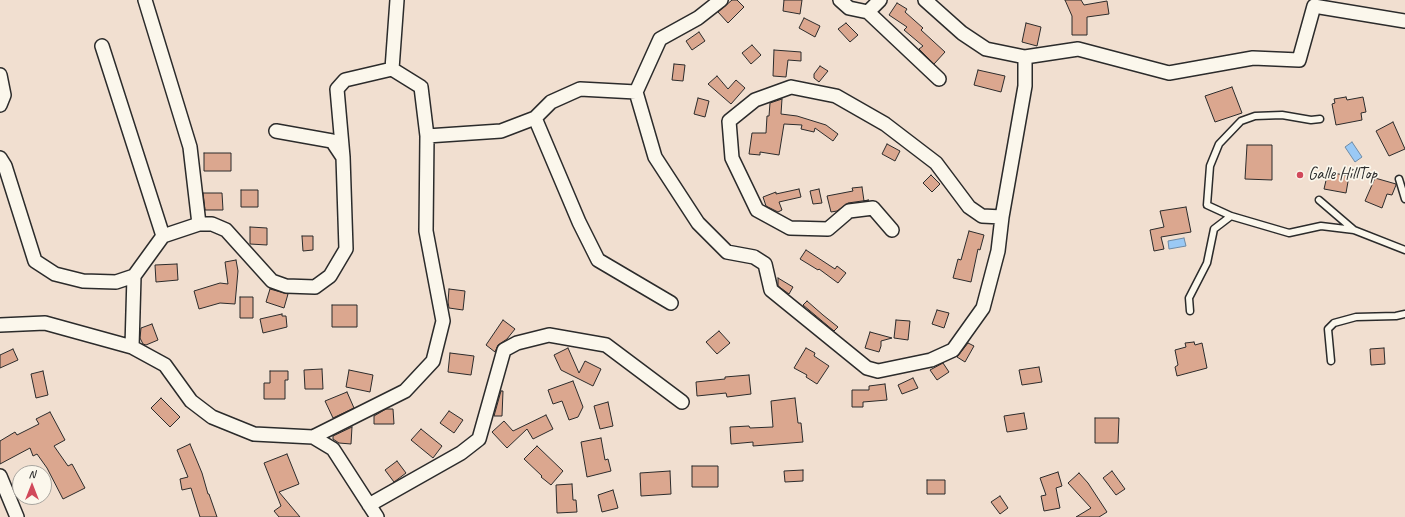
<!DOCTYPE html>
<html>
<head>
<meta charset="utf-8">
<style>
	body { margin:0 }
	#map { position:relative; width:1405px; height:517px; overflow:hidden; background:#f1dfd0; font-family:Caveat,sans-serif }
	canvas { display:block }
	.north { position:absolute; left:12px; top:465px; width:40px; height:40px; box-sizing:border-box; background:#fbf7ec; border:1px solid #a8a59f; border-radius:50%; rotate:0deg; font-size:11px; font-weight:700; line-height:16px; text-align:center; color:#2b2b2b }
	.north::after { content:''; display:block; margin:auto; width:14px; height:18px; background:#d1495b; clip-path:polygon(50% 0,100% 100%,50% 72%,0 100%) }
</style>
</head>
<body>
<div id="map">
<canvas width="1405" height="517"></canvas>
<div class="north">N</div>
</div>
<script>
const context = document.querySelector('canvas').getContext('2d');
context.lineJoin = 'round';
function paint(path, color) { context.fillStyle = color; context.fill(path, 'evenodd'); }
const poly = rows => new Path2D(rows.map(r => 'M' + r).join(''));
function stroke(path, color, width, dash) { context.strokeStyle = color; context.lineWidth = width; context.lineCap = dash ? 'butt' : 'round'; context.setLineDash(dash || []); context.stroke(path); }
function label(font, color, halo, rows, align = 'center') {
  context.font = font + ' Caveat,sans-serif'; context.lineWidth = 3.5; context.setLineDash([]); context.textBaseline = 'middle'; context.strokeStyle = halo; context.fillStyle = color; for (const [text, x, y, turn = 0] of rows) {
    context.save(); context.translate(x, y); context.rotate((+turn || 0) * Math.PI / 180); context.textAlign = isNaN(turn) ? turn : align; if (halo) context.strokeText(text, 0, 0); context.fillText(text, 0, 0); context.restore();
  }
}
const water = poly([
	[1352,142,1362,157,1355,162,1345,147,1352,142],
	[1184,238,1186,246,1169,249,1168,241,1184,238]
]);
const building = poly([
	[732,0,737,0,744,7,728,23,718,12,732,0],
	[784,0,802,0,800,14,783,11,784,0],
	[1065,0,1081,0,1084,5,1107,1,1109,14,1087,17,1087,35,1072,35,1072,16,1065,0],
	[897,3,907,9,905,12,923,28,921,30,945,52,934,64,919,49,923,46,904,30,907,27,889,15,897,3],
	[804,18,820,26,815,37,799,28,804,18],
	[846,23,858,35,850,42,838,29,846,23],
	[1026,23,1041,27,1037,46,1022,42,1026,23],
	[699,32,705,41,692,50,686,41,699,32],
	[752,45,761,55,751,64,742,53,752,45],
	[774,50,801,52,801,61,788,60,786,77,773,76,774,50],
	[674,64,685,65,683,81,672,80,674,64],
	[820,66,828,71,819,82,814,78,814,74,820,66],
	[978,70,1005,76,1001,92,974,85,978,70],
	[717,76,728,89,736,80,745,88,731,104,708,84,717,76],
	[1232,87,1242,113,1215,122,1205,96,1232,87],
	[1346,97,1347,100,1363,97,1366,112,1361,113,1362,120,1336,125,1332,104,1335,103,1334,99,1346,97],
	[698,98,709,101,705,117,694,114,698,98],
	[782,99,781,114,797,116,826,125,838,134,833,141,815,128,814,132,801,129,802,125,784,124,779,155,760,152,760,155,749,154,752,133,766,133,767,116,769,116,770,103,782,99],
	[1393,122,1405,149,1389,156,1376,131,1393,122],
	[887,144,900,151,895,161,882,154,887,144],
	[1247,145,1272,145,1272,180,1245,179,1247,145],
	[204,153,231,153,231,171,204,171,204,153],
	[1328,172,1349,176,1346,193,1324,189,1328,172],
	[931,175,940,184,932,192,923,183,931,175],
	[1375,178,1396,184,1396,185,1392,195,1387,194,1382,208,1365,201,1375,178],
	[862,187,864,201,869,200,848,203,837,211,831,212,827,196,853,191,852,188,862,187],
	[799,189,801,197,779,202,782,210,778,212,766,206,763,197,776,192,776,194,799,189],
	[819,189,822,203,813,204,810,191,819,189],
	[241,190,258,190,258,207,241,207,241,190],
	[203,193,222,193,223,210,205,210,203,193],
	[1186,207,1191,232,1161,237,1164,249,1154,251,1150,230,1164,227,1160,211,1186,207],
	[250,227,267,228,267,245,250,244,250,227],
	[969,231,984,235,980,250,978,249,971,282,953,278,958,259,961,260,969,231],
	[302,236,313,236,313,250,303,251,302,236],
	[806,250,835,269,837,266,846,273,838,283,819,269,818,270,800,259,806,250],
	[236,260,238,271,235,304,220,303,199,309,194,291,220,283,228,284,225,262,236,260],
	[177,264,178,280,156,282,155,265,177,264],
	[778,278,793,287,789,294,778,286,778,278],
	[270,289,288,294,284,308,266,302,270,289],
	[449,289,465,291,463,310,449,308,448,302,449,289],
	[240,297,253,297,253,318,240,318,240,297],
	[807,301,823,315,838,327,834,331,803,305,807,301],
	[332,305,357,305,357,327,332,327,332,305],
	[937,310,949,313,944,328,932,324,937,310],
	[282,314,282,316,286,316,287,327,263,333,260,319,282,314],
	[503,320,515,329,507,339,498,345,495,352,486,345,503,320],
	[896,320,910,321,908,340,894,338,896,320],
	[152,324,158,340,146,345,143,344,140,338,141,328,152,324],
	[719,331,730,343,717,354,706,342,719,331],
	[870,332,892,338,881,341,881,346,879,352,865,348,870,332],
	[1194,342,1195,345,1202,343,1207,368,1177,376,1175,367,1178,365,1175,350,1186,347,1185,343,1194,342],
	[968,343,974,346,965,362,957,357,968,343],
	[568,348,579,373,585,361,601,369,593,386,561,370,554,355,568,348],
	[806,348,815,353,814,356,829,366,817,384,806,377,807,375,794,368,806,348],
	[1384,348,1385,364,1371,365,1370,349,1384,348],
	[13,349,18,360,0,368,0,355,13,349],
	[450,353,474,356,471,375,448,372,450,353],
	[943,363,949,372,937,380,930,370,943,363],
	[1039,367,1042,382,1022,385,1019,370,1039,367],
	[322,369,323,389,305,389,304,370,322,369],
	[349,370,373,375,370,392,346,387,349,370],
	[43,371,48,395,36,398,31,374,43,371],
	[270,371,288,371,288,380,285,380,285,399,264,399,264,383,270,383,270,371],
	[749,375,751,394,727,397,726,393,697,396,696,382,725,379,725,377,749,375],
	[913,378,918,388,902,394,898,385,913,378],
	[573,381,583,407,578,417,569,420,562,401,553,404,548,390,573,381],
	[885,384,887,400,863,402,863,407,852,407,852,390,869,390,869,386,885,384],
	[501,391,503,391,502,416,494,416,501,391],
	[347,392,354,408,333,418,325,401,347,392],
	[161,398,180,417,170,427,151,408,161,398],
	[795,398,798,423,801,423,803,442,753,446,753,442,731,444,730,427,749,426,750,428,773,427,771,401,795,398],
	[608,402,613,426,600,429,594,406,608,402],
	[386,409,393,409,394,424,374,424,374,416,386,409],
	[449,411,463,420,454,433,440,423,449,411],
	[50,412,65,440,54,446,68,466,72,464,85,488,63,499,47,468,37,454,33,456,30,448,0,464,0,441,15,432,17,435,39,424,36,419,50,412],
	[1024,413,1027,429,1007,432,1004,416,1024,413],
	[546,415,553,429,533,439,527,429,507,448,492,432,504,421,513,431,546,415],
	[1095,418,1119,418,1118,443,1095,443,1095,418],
	[352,427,351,444,339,443,333,439,333,436,352,427],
	[421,429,442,446,433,458,411,440,421,429],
	[601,438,605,460,608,459,611,471,587,477,581,442,601,438],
	[190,444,202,473,208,494,209,494,217,517,200,517,191,488,182,490,180,479,188,477,177,450,190,444],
	[537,446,563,471,551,485,541,477,542,476,524,459,537,446],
	[287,454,299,484,279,492,300,517,279,517,274,511,281,506,264,463,287,454],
	[397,461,406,473,394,482,385,470,397,461],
	[692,466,718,466,718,487,692,487,692,466],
	[803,470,803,481,785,482,784,471,803,470],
	[670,471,671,494,641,496,640,473,670,471],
	[1112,471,1125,489,1116,495,1103,478,1112,471],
	[1058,472,1062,486,1056,488,1060,508,1044,511,1041,496,1046,495,1040,478,1058,472],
	[1079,473,1088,483,1107,512,1099,517,1076,517,1091,508,1068,483,1079,473],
	[927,480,945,480,945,494,927,494,927,480],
	[572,484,573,500,576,500,577,512,557,513,556,485,572,484],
	[613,490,618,508,602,512,598,495,613,490],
	[1000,496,1008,508,1000,514,991,502,1000,496]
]);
const lane = poly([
	[1320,119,1311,120,1282,115,1255,116,1241,121,1219,144,1210,166,1207,205,1231,216,1289,233,1321,226,1354,230,1405,250],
	[1399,179,1405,199],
	[1319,200,1354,230],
	[1190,311,1189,298,1207,263,1214,229,1231,216],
	[1331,361,1328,329,1334,323,1356,317,1396,316,1405,314]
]);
const street = poly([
	[145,0,190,147,199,224],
	[840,0,849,8,868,12,880,0],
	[925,0,962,33,986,49,1025,57,1078,49,1169,73,1253,58,1299,60,1314,6,1405,21],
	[868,12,939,79],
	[102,46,163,236],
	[0,75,4,95,0,105],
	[636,92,660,39,698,18,721,0],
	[535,118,579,222,598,260,671,303],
	[276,131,332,141,342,156],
	[427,136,501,131,535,118,551,102,580,89,636,92,655,157,698,223,727,252,754,257,765,264,771,290,867,368,878,371,931,360,953,350,983,308,998,251,1002,217,1025,86,1025,57],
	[0,158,5,166,35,261,55,274,83,281,116,282,134,276],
	[892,230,873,208,849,211,828,229,790,228,757,210,732,158,729,121,755,100,791,87,836,96,885,124,936,163,969,207,982,216,1002,217],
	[0,325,45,323,132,347,165,365,191,401,212,417,254,434,313,437,333,449,377,517],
	[132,347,134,276,163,236,199,224,212,224,226,230,272,281,286,286,315,287,330,276,346,249,343,157,337,89,345,80,392,69,397,0],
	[313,437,405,391,433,361,443,321,426,231,427,136,421,87,392,69],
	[0,476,17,517],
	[369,505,461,453,479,439,504,350,517,343,549,335,606,345,682,402]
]);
const markers = [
	[1300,175,4,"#d1495b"]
];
const poiNames = [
	["Galle HillTop",1308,175]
];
paint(water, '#9ac9f5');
stroke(water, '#6e8aa4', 1);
paint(building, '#dba78f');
stroke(building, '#2b2b2b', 1);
stroke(lane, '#2b2b2b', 9);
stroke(street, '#2b2b2b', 16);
stroke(lane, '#fbf7ec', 6);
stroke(street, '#fbf7ec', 13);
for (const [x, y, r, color] of markers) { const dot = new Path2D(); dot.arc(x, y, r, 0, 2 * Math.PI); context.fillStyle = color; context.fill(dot); stroke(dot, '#fbf7ec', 1.5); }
label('17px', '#2b2b2b', '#fbf7ec', poiNames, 'left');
</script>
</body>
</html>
